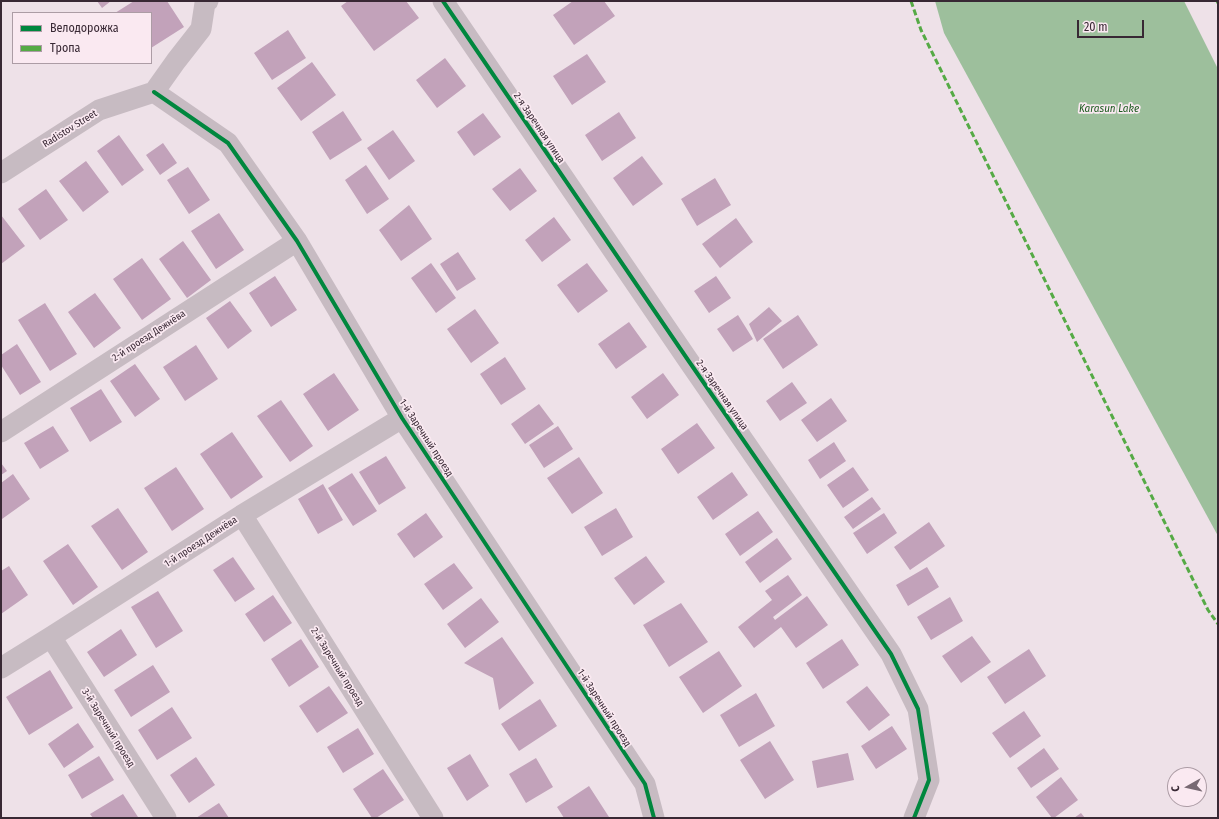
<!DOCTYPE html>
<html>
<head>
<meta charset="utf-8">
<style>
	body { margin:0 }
	#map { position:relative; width:1219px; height:819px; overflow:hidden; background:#eee1e8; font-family:"Fira Sans Condensed",sans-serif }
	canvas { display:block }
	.frame { position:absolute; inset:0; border:2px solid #382834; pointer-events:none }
	.legend { position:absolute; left:12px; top:12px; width:140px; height:52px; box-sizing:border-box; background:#fae9f1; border:1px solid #ac9ca5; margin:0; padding:5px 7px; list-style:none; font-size:12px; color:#382834 }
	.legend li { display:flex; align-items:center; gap:8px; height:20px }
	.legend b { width:20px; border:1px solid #ac9ca5 }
	.north { position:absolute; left:1167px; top:767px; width:40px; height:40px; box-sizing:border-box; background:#fae9f1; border:1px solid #ac9ca5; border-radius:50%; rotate:262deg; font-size:11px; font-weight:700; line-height:16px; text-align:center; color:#382834 }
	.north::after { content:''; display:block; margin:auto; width:14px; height:18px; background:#786973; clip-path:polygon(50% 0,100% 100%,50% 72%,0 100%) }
	.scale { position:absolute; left:1077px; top:20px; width:67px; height:18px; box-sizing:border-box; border:2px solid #382834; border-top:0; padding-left:5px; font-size:12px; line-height:14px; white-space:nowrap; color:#382834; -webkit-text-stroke:3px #fae9f1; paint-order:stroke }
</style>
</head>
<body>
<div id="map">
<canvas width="1219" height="819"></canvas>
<div class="frame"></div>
<ul class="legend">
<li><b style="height:5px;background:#00873e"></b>Велодорожка</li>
<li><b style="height:5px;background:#55aa45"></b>Тропа</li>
</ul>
<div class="north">С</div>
<div class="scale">20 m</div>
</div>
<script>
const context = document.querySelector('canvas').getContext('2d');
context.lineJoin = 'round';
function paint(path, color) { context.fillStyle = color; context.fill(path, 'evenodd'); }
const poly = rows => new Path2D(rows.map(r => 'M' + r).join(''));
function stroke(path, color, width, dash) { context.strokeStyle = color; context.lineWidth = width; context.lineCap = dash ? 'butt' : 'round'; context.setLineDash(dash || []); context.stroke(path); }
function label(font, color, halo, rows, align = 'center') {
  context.font = font + ' "Fira Sans Condensed",sans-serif'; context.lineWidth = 3.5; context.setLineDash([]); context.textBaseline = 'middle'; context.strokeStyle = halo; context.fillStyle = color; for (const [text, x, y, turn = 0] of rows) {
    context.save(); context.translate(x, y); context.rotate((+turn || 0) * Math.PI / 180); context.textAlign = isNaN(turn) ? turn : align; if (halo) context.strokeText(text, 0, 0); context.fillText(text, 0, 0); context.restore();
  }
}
const water = poly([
	[935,1,1184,1,1218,69,1218,536,944,33]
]);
const building = poly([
	[97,1,111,1,102,8],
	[134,1,167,1,184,27,151,48,151,13,115,13],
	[348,1,406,1,419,18,374,51,341,6],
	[573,1,604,1,615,16,574,45,553,15],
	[288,30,306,58,272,80,254,53],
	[587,54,606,82,572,105,553,76],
	[445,58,466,86,437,108,416,80],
	[312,62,336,95,301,121,277,88],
	[343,111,362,140,330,160,312,132],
	[619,112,636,138,602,161,585,135],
	[483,113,501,137,474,156,457,132],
	[393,130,415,161,389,180,367,148],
	[119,135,144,170,122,186,97,151],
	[163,143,177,163,160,175,146,155],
	[642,156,663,184,633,206,613,178],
	[86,161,109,192,83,212,59,181],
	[366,165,389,199,367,214,345,180],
	[188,167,210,200,189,214,167,180],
	[520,168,537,191,510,211,492,189],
	[715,178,731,205,697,226,681,199],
	[46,189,68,220,40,240,18,209],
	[409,205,432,239,401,261,379,230],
	[219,213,244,250,216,269,191,231],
	[1,215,25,246,1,264],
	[554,217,571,240,542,262,525,240],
	[736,218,753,242,720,268,702,244],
	[183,241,211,280,187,298,159,259],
	[458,252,476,279,457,291,440,264],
	[142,258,171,299,142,320,113,279],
	[431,263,456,298,436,313,411,278],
	[587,263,608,291,578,313,557,285],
	[275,276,297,310,271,327,249,293],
	[716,276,731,298,709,313,694,291],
	[95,293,121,328,94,348,68,312],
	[230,301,252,331,228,349,206,318],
	[45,303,77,354,50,371,18,320],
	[769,307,782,321,757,342,749,324],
	[475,309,499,343,471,363,447,329],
	[738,315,753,339,733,352,717,329],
	[798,315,818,345,783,369,763,339],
	[629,322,647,347,616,369,598,344],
	[17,344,41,382,20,395,1,365,1,355],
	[196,345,218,379,185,401,163,367],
	[505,357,526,389,501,405,480,374],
	[135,364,160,399,135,417,110,381],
	[334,373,359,410,328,431,303,394],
	[663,373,679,395,647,419,631,397],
	[792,382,807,403,780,421,766,401],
	[101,389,122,422,90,442,70,408],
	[831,398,847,421,817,442,801,420],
	[281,400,313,446,290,462,257,416],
	[539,404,554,424,525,444,511,424],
	[697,423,715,448,678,474,661,449],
	[53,426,69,451,40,469,24,443],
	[558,426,573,449,544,468,529,445],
	[232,432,263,477,231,499,200,454],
	[834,442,846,461,820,479,808,460],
	[386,456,406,488,379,505,359,472],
	[579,457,603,493,572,514,547,478],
	[1,463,7,471,1,475],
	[176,467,204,509,172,531,144,488],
	[853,467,869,490,843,508,827,485],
	[732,472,748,495,713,520,697,497],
	[352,473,377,511,353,526,328,488],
	[13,474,30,499,2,519,1,518,1,483],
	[323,484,343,520,318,534,298,499],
	[872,497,881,509,853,529,844,517],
	[118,508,148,552,122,570,91,526],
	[616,508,633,537,602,556,584,527],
	[758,511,773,532,740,556,725,534],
	[426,513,443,537,414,558,397,534],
	[884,513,897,533,867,554,853,533],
	[929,522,945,546,910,570,894,547],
	[777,538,792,559,760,583,745,562],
	[68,544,98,587,73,605,43,561],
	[646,556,665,582,634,605,614,578],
	[233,557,255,589,235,602,213,570],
	[454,563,473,588,443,610,424,584],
	[9,566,28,595,1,614,1,571],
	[927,567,939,587,908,606,896,585],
	[788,575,802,595,773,617,775,620,807,596,828,625,796,648,781,627,754,648,738,627,772,600,765,591],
	[158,591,183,631,156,648,131,607],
	[273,595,292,623,264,642,245,614],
	[950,597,963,621,931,640,917,617],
	[481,598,499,622,465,648,447,624],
	[681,603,708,642,669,667,643,625],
	[121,629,137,655,104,677,87,652],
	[972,636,991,662,961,683,942,656],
	[502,637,534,683,499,710,493,678,464,663],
	[301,639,319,667,289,687,271,659],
	[842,639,859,665,823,689,806,663],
	[1029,649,1046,676,1005,704,987,677],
	[719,651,742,686,703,713,679,677],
	[153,665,170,692,131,717,114,690],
	[50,670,73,708,29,735,6,697],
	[329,686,348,713,317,733,299,706],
	[867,686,890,715,869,731,846,702],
	[756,693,775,726,739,747,720,715],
	[540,699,557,726,519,751,501,724],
	[172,707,192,738,157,760,138,730],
	[1024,711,1041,736,1010,758,992,733],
	[78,723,94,747,64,768,48,744],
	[892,726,907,749,876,769,861,746],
	[358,728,374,754,343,773,327,747],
	[770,741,794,780,765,799,740,760],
	[1044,748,1059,769,1031,788,1017,768],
	[848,753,854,780,817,788,812,761],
	[470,754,489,786,467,801,447,768],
	[99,756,114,780,82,799,68,775],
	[196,757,215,785,189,803,170,775],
	[536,758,553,787,526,803,509,774],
	[383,769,404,800,376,818,372,818,353,789],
	[1061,777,1078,800,1054,818,1052,818,1036,797],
	[589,786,609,817,608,818,564,818,557,807],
	[123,794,138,817,136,818,93,818,90,814],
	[219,803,229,818,196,818],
	[1081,813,1085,818,1074,818]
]);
const minor = poly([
	[443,1,688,360,891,654,918,709,929,780,914,818],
	[154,92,228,143,297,241,402,418,645,784,654,818],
	[1,173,99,110,154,92,176,61,201,29,205,3,208,1],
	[1,432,297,241],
	[242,515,433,818],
	[51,637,166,818],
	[1,668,51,637,242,515,402,418]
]);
const quiet = poly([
	[911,1,921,30,1208,610,1218,624],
	[1217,1,1218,3]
]);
const cycleway = poly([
	[443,1,688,360,891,654,918,709,929,780,914,818],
	[154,92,228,143,297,241,402,418,645,784,654,818]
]);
const streetNames = [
	["2-я Заречная улица",539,128,56],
	["Radistov Street",70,129,-32],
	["2-й проезд Дежнёва",149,336,-33],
	["2-я Заречная улица",722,395,55],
	["1-й Заречный проезд",426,438,57],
	["1-й проезд Дежнёва",201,542,-33],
	["2-й Заречный проезд",337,667,58],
	["1-й Заречный проезд",604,708,57],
	["3-й Заречный проезд",108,728,58]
];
const waterNames = [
	["Karasun Lake",1109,109]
];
paint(water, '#9dbf9c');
paint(building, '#c2a2ba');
stroke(minor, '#c7bbc2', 21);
stroke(quiet, '#55aa45', 3, [6, 3]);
stroke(cycleway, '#00873e', 4);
label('10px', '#382834', '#fae9f1', streetNames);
label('italic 11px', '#1c5c1f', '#fae9f1', waterNames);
</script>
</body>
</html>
